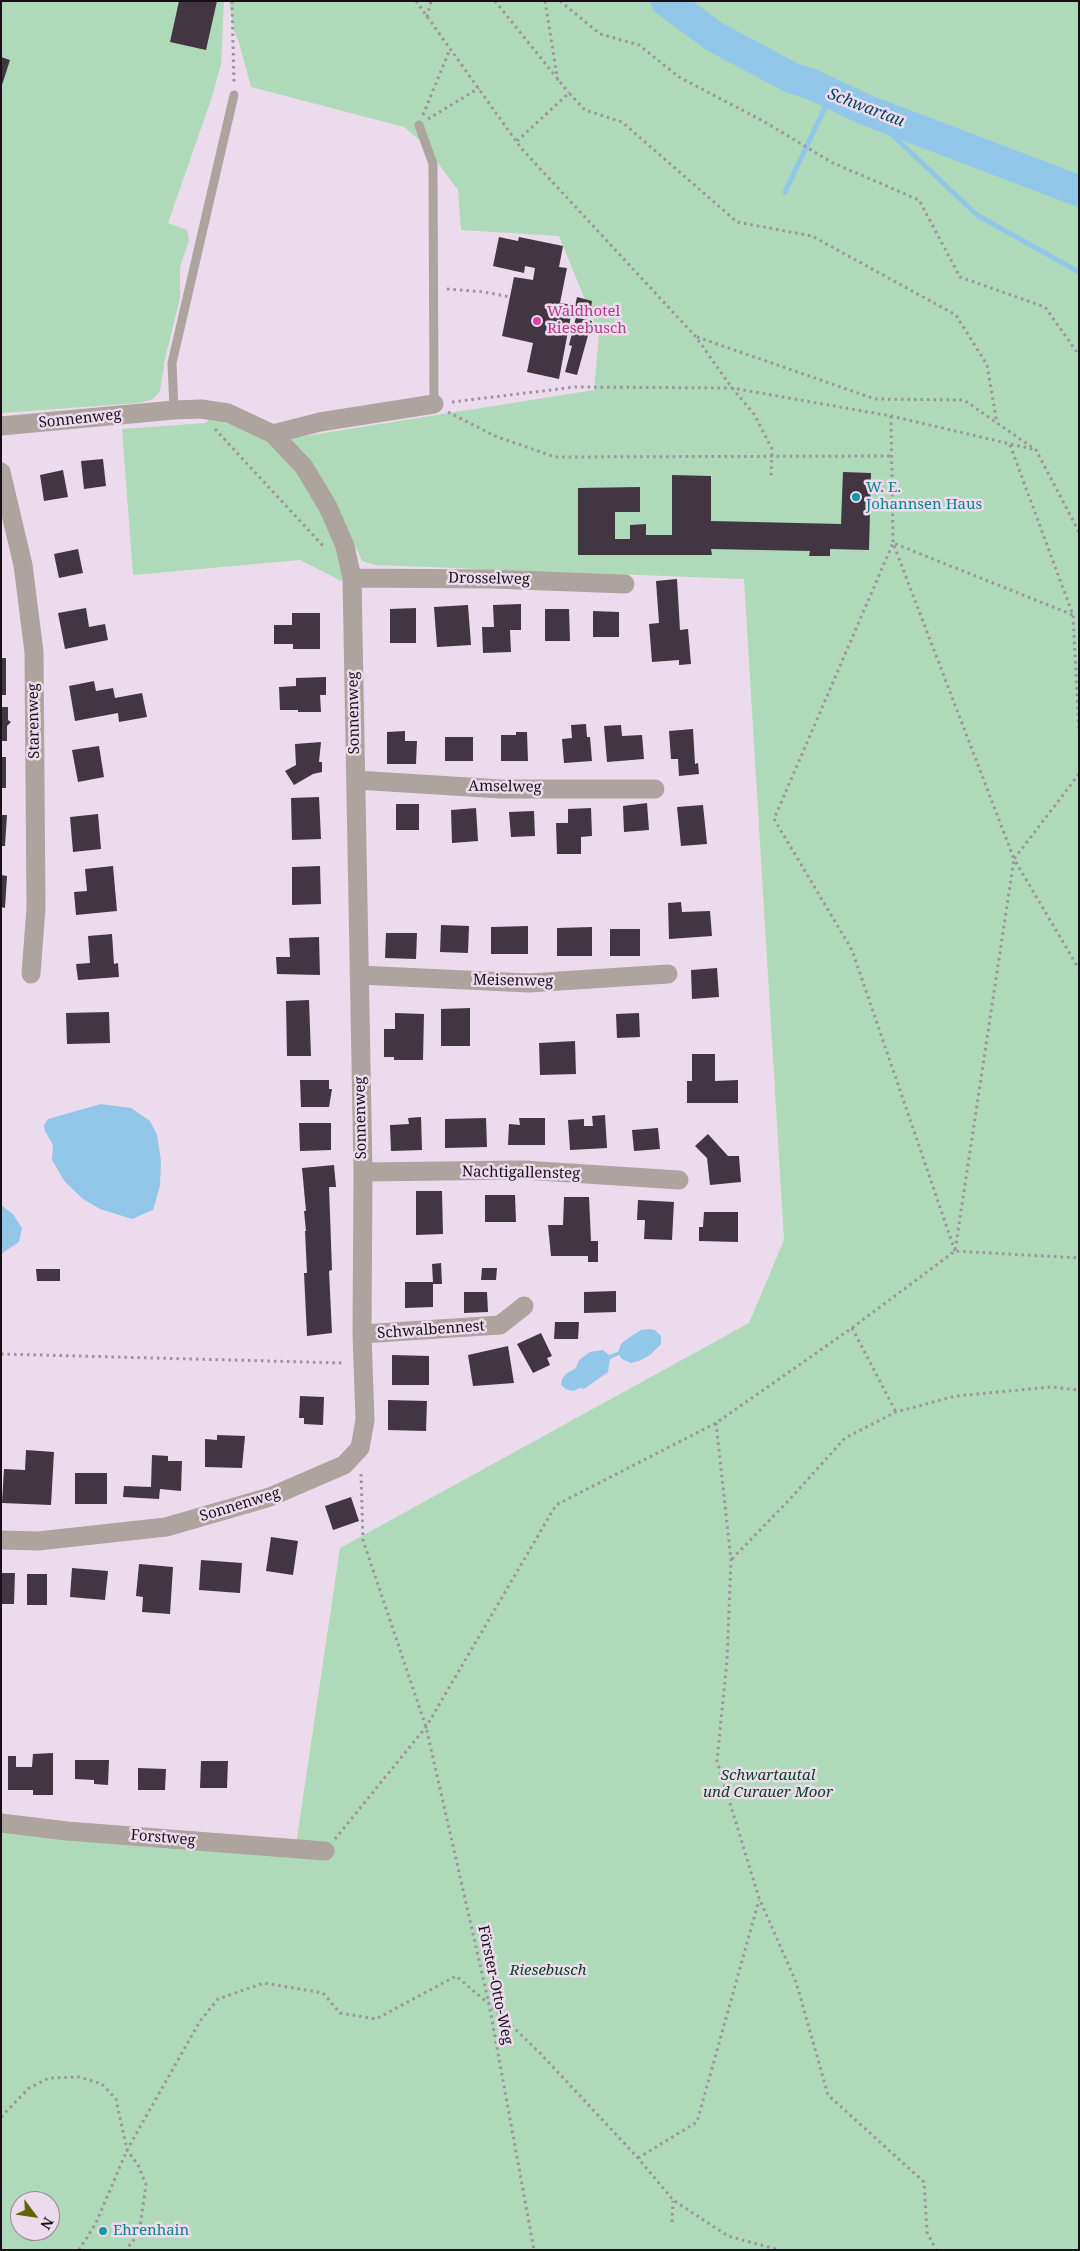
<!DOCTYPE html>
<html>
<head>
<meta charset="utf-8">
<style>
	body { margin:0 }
	#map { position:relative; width:1080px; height:2251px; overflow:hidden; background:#ecdbec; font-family:"Noto Serif",serif }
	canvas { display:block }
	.frame { position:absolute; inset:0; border:2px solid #171117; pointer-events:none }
	.north { position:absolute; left:10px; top:2191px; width:50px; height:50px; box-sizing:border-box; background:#ecdbec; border:1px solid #978a97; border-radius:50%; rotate:121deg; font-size:14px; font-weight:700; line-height:20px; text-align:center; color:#171117 }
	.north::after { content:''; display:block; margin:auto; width:18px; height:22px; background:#626400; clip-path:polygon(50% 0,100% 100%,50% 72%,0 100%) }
</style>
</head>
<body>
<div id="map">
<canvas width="1080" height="2251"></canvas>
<div class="frame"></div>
<div class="north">N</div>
</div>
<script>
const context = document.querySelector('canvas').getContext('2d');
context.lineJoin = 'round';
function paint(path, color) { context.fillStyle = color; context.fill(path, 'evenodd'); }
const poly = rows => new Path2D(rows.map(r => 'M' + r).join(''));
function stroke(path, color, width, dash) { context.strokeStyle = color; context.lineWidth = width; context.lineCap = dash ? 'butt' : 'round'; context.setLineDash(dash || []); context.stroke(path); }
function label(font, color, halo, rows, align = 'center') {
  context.font = font + ' "Noto Serif",serif'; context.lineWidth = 5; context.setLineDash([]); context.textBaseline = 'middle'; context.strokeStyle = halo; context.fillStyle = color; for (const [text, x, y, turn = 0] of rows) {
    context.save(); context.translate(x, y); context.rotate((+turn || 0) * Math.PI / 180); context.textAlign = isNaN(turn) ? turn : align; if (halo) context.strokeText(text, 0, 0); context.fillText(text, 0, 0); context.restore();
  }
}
const green = poly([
	[1,1,224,1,221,64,212,97,168,223,187,230,189,240,180,267,180,298,165,359,160,391,153,399,140,403,1,413],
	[229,1,1079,1,1079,2250,1,2250,1,1830,294,1858,340,1548,749,1323,784,1240,744,579,375,565,362,561,336,503,292,442,292,438,594,390,599,334,559,236,461,230,458,190,423,143,404,127,251,87,238,39,234,31],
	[20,2201,50,2201,50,2231,20,2231],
	[212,417,269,440,297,470,320,509,339,551,345,583,300,560,133,575,122,429,205,423]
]);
const water = poly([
	[101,1104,131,1108,150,1121,157,1135,161,1161,160,1186,153,1210,132,1219,100,1209,83,1199,65,1182,52,1160,53,1145,45,1131,44,1125,48,1119],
	[1,1205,13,1214,22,1228,19,1242,1,1254],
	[650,1329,655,1330,661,1336,661,1344,650,1355,639,1361,631,1363,622,1359,619,1355,610,1359,608,1372,584,1389,580,1388,573,1391,566,1389,561,1385,562,1379,566,1374,576,1368,579,1360,590,1352,603,1350,609,1355,618,1352,621,1344,627,1339,641,1330]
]);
const stream = poly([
	[866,110,977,215,1079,272],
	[785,192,831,95]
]);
const river = poly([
	[666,1,715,37,792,78,811,84,866,110,1079,191]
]);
const building = poly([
	[179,1,217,1,206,50,170,42],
	[1,57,10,60,2,85,1,85],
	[499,237,518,241,519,237,563,246,559,267,567,268,560,303,573,305,559,379,527,372,533,343,502,336,514,277,533,280,535,268,525,266,524,273,493,266],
	[577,297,592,301,590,315,574,312],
	[576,317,592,321,577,375,565,372,572,346,569,345],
	[103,459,106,486,84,489,81,461],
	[63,470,68,497,44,501,40,475],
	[843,472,871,473,869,550,830,549,830,556,809,556,810,551,711,549,712,555,578,555,578,488,640,487,640,512,615,512,615,539,630,539,630,525,646,524,646,535,672,535,672,475,711,476,711,521,841,524],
	[78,549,83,573,59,578,54,554],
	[677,579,680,630,688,629,691,664,679,665,679,660,652,662,649,624,659,623,656,581],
	[521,604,521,630,510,630,511,652,483,653,482,627,494,627,493,605],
	[468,605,471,645,437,647,434,607],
	[86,608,89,627,105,624,108,640,65,649,58,613],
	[416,608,416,643,390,643,390,609],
	[545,609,569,609,570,641,545,641],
	[593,611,619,612,619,637,593,637],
	[292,613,320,613,320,649,293,649,293,644,274,644,274,625,292,625],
	[1,658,6,658,6,695,1,695],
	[326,677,326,695,320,695,321,712,298,712,298,710,280,710,279,687,296,686,296,678],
	[94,681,96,691,113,688,115,698,142,693,147,717,119,722,118,713,75,721,69,686],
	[1,707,8,707,8,720,11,722,7,726,7,741,1,741],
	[586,724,587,737,590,737,592,761,564,763,562,739,572,738,571,725],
	[621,725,622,736,642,735,644,759,607,762,604,726],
	[693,729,695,764,698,763,699,774,679,776,678,759,671,759,669,731],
	[405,731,405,741,417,741,416,764,387,764,387,732],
	[516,732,527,732,528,761,501,761,501,735,516,735],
	[445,737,473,737,473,761,445,761],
	[321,742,319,762,322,762,322,772,313,774,294,785,285,771,296,765,295,744],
	[99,746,104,777,78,782,72,750],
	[1,757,6,757,6,788,1,788],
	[319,797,321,839,292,840,291,798],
	[647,803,649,830,624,832,623,806],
	[396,804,419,804,419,830,396,830],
	[703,805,707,844,681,846,677,807],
	[476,808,478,841,452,843,451,810],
	[591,808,592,836,581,837,581,854,557,854,556,823,568,823,568,809],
	[534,811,535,836,511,837,509,812],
	[98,814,101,849,73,852,70,817],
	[1,815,7,815,5,846,1,846],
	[113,866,117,911,76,915,74,892,87,891,85,869],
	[320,866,321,904,292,905,292,867],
	[1,875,7,876,5,908,1,907],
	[681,902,682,912,710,911,712,936,669,939,668,903],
	[441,925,469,926,468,953,440,952],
	[528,926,528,954,491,954,491,927],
	[592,927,592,956,557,956,557,928],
	[610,929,640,929,640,956,610,956],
	[386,933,417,933,416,959,385,958],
	[112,934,114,964,118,963,119,977,78,980,76,964,90,963,88,936],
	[319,937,320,975,277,974,276,957,290,957,289,938],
	[717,968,719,997,692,999,691,970],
	[309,1000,311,1056,287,1056,286,1001],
	[470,1008,470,1046,441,1046,441,1009],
	[109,1012,110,1043,67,1044,66,1013],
	[395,1013,424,1014,423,1060,394,1060,394,1057,384,1057,384,1029,395,1029],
	[639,1013,640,1037,617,1038,616,1014],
	[575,1041,576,1074,540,1075,539,1043],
	[692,1054,715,1054,715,1081,738,1080,738,1103,687,1103,687,1081,692,1081],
	[300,1080,329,1080,329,1089,332,1089,329,1107,301,1107],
	[605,1115,607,1148,570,1150,568,1120,584,1119,584,1126,593,1126,592,1116],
	[421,1117,422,1150,391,1151,390,1125,409,1124,408,1118],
	[486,1118,487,1147,445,1148,445,1119],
	[519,1118,545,1118,545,1145,508,1145,509,1124,520,1125],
	[299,1123,331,1123,331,1150,300,1151],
	[658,1128,660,1149,634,1151,632,1130],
	[708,1134,728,1156,739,1156,741,1182,710,1185,707,1158,695,1146],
	[334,1165,336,1187,329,1187,332,1270,329,1271,332,1333,307,1336,304,1273,307,1273,305,1231,306,1231,304,1211,306,1211,302,1168],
	[416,1191,442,1191,443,1234,416,1235],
	[485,1195,515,1195,516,1222,485,1222],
	[564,1197,589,1197,591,1241,598,1241,598,1262,588,1262,588,1256,551,1256,548,1225,563,1225],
	[638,1200,674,1202,672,1240,644,1239,645,1220,637,1220],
	[704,1212,738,1212,738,1242,699,1241,699,1227,703,1227],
	[441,1263,442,1284,433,1284,433,1307,405,1308,405,1282,433,1282,432,1264],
	[482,1268,497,1268,496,1280,481,1280],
	[36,1269,60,1269,60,1281,37,1281],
	[616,1291,616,1312,584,1313,584,1292],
	[464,1292,487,1292,488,1312,464,1313],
	[555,1322,579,1322,578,1339,554,1339],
	[541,1333,552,1356,547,1358,550,1365,533,1373,517,1344],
	[508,1346,514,1383,473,1386,468,1355],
	[392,1355,429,1356,429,1385,392,1385],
	[300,1396,324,1397,323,1425,304,1424,304,1418,299,1418],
	[388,1400,427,1401,426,1431,388,1430],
	[217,1435,245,1436,242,1468,205,1467,205,1439,217,1440],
	[26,1450,54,1452,51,1505,2,1503,4,1469,25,1470],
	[152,1455,168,1456,168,1461,182,1461,181,1491,160,1489,159,1499,123,1497,124,1486,151,1487],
	[75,1473,107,1473,107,1504,75,1504],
	[351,1497,359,1521,333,1530,325,1506],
	[271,1537,298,1541,293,1575,266,1571],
	[201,1560,242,1563,240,1593,199,1590],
	[139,1564,173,1567,170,1614,142,1612,143,1597,136,1596],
	[72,1568,108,1571,105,1600,70,1597],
	[1,1573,15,1573,14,1604,1,1604],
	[27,1574,47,1574,47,1605,27,1605],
	[53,1753,53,1795,33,1795,33,1790,8,1790,8,1756,16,1756,16,1767,32,1767,33,1754],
	[75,1760,109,1760,108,1785,94,1784,94,1780,75,1779],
	[201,1761,228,1761,227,1788,200,1788],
	[138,1768,166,1769,165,1790,138,1790]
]);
const path = poly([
	[232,1,234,84],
	[416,1,521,148,696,337,732,388,754,414,772,449,771,479],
	[495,1,569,93],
	[545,1,558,82],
	[560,1,600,34,639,45,679,77,763,121,833,163,919,200,960,277,1045,307,1079,355],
	[427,17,431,1],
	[423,115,450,49],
	[428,119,479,88],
	[517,141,569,93,585,110,622,122,737,222,812,236,956,315,987,365,997,423],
	[447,289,484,292,510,297],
	[697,337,875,399,964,400,1036,450,1079,532],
	[452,402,575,387,732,388,891,416,1036,450],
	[448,412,495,436,555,457,892,456],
	[891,416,893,543,1014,859,955,1251],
	[215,429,325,548],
	[1010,445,1073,615,1079,733],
	[1079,774,1014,859,1079,969],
	[955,1251,852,950,774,819,893,543,1073,615],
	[852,1328,896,1412],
	[1,1354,345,1363],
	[716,1423,731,1560,727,1660,717,1761,759,1898,796,1982,828,2095,924,2182,927,2232,936,2250],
	[361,1474,363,1540,426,1727,489,2004,534,2250],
	[732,1559,790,1499,845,1438,896,1412,956,1396,1051,1387,1079,1390],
	[335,1839,426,1727,556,1505,716,1423,852,1328,955,1251,1079,1258],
	[1,2117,29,2088,49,2078,79,2077,102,2084,116,2099,127,2150,138,2165,146,2185,139,2233,126,2250],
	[638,2158,697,2122,759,1900],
	[672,2222,673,2201],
	[79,2250,96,2223,127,2150,200,2021,218,1999,264,1983,323,1993,340,2013,376,2019,456,1976,489,2004,540,2053,638,2158,673,2200,728,2236,779,2250]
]);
const lane = poly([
	[419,125,433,164,434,404],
	[174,410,172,363,234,95]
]);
const street = poly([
	[1,426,174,410,201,409,228,413,273,434,304,467,328,507,345,546,352,578,363,1172,362,1334,365,1420,360,1448,344,1465,270,1497,166,1527,38,1541,1,1540],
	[273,434,320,422,434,404],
	[1,472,23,565,34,652,36,908,31,974],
	[352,578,493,579,625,584],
	[356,780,501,789,655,789],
	[359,975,529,983,668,974],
	[363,1172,524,1170,679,1180],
	[362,1334,500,1325,524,1306],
	[1,1823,67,1831,325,1851]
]);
const markers = [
	[537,321,5,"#d1479c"],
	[856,497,5,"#0f9aa8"],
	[103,2231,5,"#0f9aa8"]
];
const hotelNames = [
	["Waldhotel",547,312],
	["Riesebusch",547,329]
];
const streetNames = [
	["Sonnenweg",80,419,-6],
	["Drosselweg",489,579,1],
	["Sonnenweg",354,713,-91],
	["Starenweg",34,721,-91],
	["Amselweg",505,787,1],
	["Meisenweg",513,981,1],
	["Sonnenweg",361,1118,-91],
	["Nachtigallensteg",521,1173,1],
	["Schwalbennest",431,1330,-4],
	["Sonnenweg",240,1505,-17],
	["Forstweg",163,1838,5],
	["Förster-Otto-Weg",495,1985,78]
];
const cultureNames = [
	["W. E.",866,488],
	["Johannsen Haus",866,505],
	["Ehrenhain",113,2231]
];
const parkNames = [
	["Schwartautal",768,1776],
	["und Curauer Moor",768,1793],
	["Riesebusch",548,1971]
];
const waterNames = [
	["Schwartau",866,108,21]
];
paint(green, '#afdab9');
paint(water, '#92c7ea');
stroke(stream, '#92c7ea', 5);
stroke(river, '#92c7ea', 31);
paint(building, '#433643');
stroke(path, '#a093a0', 3, [2.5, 4]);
stroke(lane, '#ada49f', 9);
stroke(street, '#ada49f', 19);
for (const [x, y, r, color] of markers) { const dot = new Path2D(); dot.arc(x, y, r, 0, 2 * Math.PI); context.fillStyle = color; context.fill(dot); stroke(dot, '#ecdbec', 2); }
label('15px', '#b23c85', '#ecdbec', hotelNames, 'left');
label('15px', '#171117', '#ecdbec', streetNames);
label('15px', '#0d838f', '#ecdbec', cultureNames, 'left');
label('italic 15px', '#0a4522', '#ecdbec', parkNames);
label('italic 16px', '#046', '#ecdbec', waterNames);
</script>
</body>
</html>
